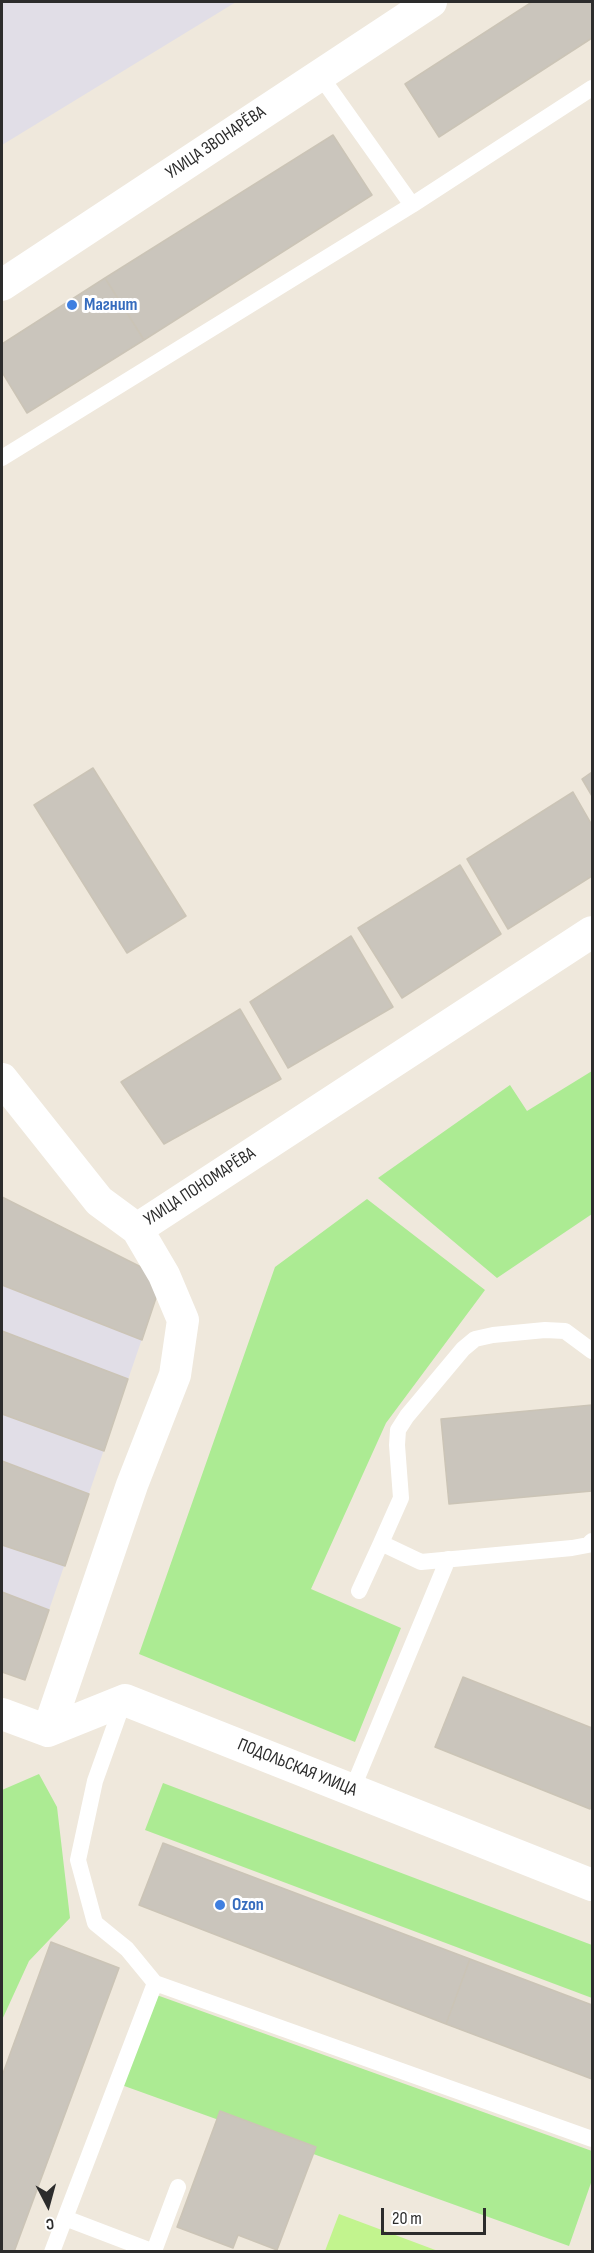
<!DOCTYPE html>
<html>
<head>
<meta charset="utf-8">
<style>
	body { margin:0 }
	#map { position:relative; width:594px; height:2253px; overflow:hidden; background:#efe8dc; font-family:"Sofia Sans Condensed",sans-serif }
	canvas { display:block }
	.frame { position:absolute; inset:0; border:3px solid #2c2c2c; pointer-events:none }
	.north { position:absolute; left:18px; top:2175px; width:60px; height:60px; -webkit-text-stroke:4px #fff; paint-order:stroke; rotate:174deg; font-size:16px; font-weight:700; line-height:24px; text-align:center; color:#2c2c2c }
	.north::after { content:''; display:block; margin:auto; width:21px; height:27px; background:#2c2c2c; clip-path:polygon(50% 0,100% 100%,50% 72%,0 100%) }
	.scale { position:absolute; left:381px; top:2208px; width:105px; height:27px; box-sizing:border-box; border:3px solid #2c2c2c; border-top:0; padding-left:8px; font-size:18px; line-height:21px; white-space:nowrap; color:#2c2c2c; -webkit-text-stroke:4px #fff; paint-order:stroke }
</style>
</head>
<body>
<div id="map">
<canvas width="594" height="2253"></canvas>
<div class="frame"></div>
<div class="north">С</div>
<div class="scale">20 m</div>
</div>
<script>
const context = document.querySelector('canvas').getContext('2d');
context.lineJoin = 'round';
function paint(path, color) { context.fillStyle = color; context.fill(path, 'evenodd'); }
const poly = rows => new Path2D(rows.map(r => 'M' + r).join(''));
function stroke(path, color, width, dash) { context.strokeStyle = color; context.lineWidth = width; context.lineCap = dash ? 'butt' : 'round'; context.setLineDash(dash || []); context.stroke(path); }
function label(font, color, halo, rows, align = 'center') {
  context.font = font + ' "Sofia Sans Condensed",sans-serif'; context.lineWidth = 6; context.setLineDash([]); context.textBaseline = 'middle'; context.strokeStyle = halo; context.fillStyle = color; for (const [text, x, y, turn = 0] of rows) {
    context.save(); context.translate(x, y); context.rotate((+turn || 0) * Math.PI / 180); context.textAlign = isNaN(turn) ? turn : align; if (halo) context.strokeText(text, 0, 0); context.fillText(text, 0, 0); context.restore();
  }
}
const industrial = poly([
	[2,2,236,2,2,145],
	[2,1197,143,1268,157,1295,25,1680,2,1672]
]);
const green = poly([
	[592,1071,592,1214,497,1278,378,1178,510,1085,527,1111],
	[367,1199,485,1290,386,1423,311,1589,401,1628,355,1742,139,1654,275,1267],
	[39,1774,57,1807,70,1918,29,1961,2,2020,2,1790],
	[163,1783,592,1945,592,1998,145,1830],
	[151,1993,592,2151,592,2180,569,2246,116,2083]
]);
const pitch = poly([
	[339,2214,438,2251,325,2251]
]);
const building = poly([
	[532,2,592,2,592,38,439,137,405,84,532,2],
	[333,135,372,195,144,340,105,278,333,135],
	[105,278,144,340,27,413,2,372,2,344,105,278],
	[93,768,186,916,127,953,34,805,93,768],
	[592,772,592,796,582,779,592,772],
	[573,792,592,825,592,876,508,929,467,859,573,792],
	[460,865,501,934,402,998,358,928,460,865],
	[351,936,393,1007,288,1068,250,1002,351,936],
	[240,1009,281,1079,164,1144,121,1082,240,1009],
	[2,1197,143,1268,157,1295,142,1340,2,1285,2,1197],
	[2,1331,128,1379,104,1451,2,1414,2,1331],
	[592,1405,592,1491,449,1504,441,1419,592,1405],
	[2,1461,89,1494,65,1566,2,1545,2,1461],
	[2,1592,49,1610,25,1680,2,1672,2,1592],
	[463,1677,592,1728,592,1803,590,1809,435,1747,463,1677],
	[163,1843,470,1959,446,2024,139,1905,163,1843],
	[51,1942,119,1968,14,2252,2,2252,2,2076,51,1942],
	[470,1959,592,2005,592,2079,446,2024,470,1959],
	[220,2111,316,2147,277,2250,238,2235,233,2248,177,2227,220,2111]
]);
const service = poly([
	[319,74,412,205],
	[2,458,412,205,592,88],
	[592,1351,565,1331,545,1330,493,1335,475,1339,463,1349,407,1416,398,1430,397,1445,401,1498,381,1543,421,1562,572,1548,588,1545,592,1541],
	[359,1591,381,1543],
	[124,1700,95,1781,78,1860,95,1923,127,1949,155,1983,592,2139],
	[352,1790,448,1559],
	[65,2218,154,2252],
	[154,2251,178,2187],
	[52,2252,155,1983]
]);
const minor = poly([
	[2,285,431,2],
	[2,1079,99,1201,137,1229,164,1275,183,1320,175,1375,132,1485,48,1731],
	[137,1229,592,932],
	[2,1714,48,1731,125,1700,592,1885]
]);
const markers = [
	[72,305,6,"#3f7fe0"],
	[220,1905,6,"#3f7fe0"]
];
const streetNames = [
	["УЛИЦА ЗВОНАРЁВА",216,143,-34],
	["УЛИЦА ПОНОМАРЁВА",200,1187,-33],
	["ПОДОЛЬСКАЯ УЛИЦА",297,1768,22]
];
const shopNames = [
	["Магнит",84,305],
	["Ozon",232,1905]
];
paint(industrial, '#e1dee7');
paint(green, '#aceb93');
paint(pitch, '#c2f48e');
paint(building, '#cac5bc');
stroke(building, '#cbc4b6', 1.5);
stroke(service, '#fff', 16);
stroke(minor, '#fff', 32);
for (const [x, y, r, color] of markers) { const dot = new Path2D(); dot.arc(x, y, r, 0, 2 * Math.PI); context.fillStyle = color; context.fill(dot); stroke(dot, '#fff', 2); }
label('18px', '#2c2c2c', '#fff', streetNames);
label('bold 18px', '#366cbe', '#fff', shopNames, 'left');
</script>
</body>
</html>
